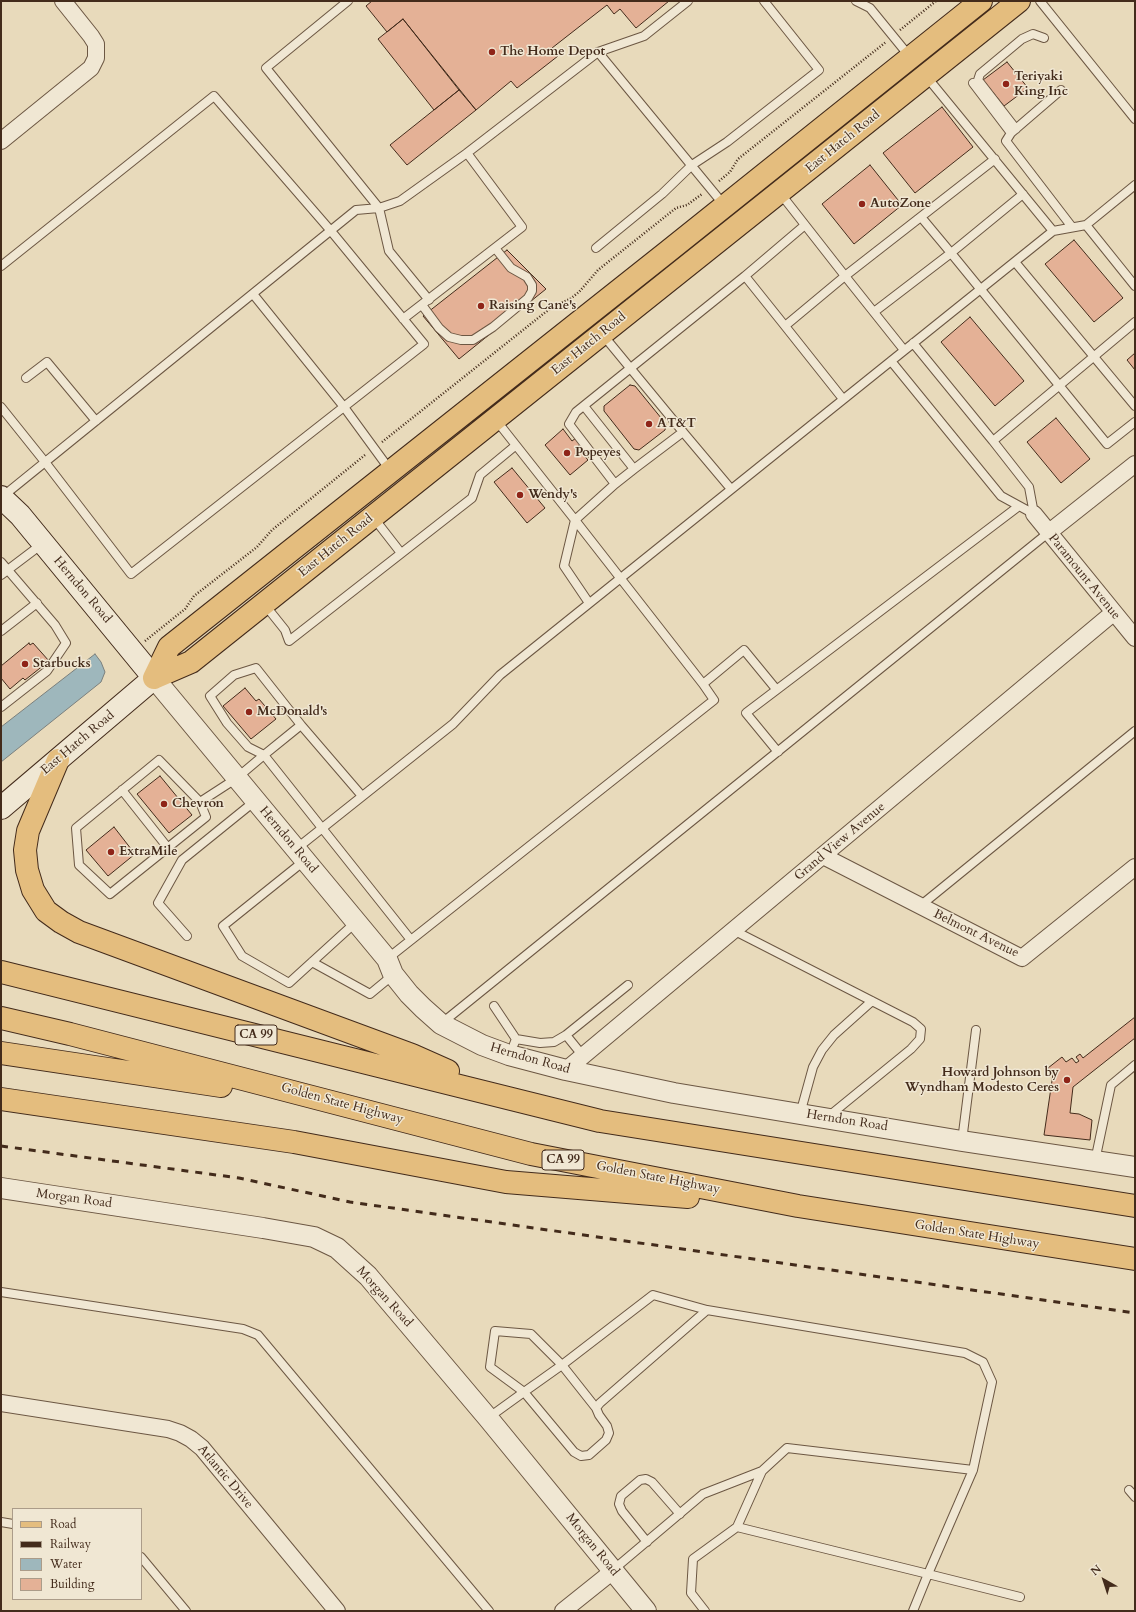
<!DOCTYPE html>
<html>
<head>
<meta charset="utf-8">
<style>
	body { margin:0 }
	#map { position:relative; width:1136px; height:1612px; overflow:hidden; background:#e8dabb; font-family:Cardo,serif }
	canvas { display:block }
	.frame { position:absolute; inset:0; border:2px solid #432b1b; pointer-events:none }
	.legend { position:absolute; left:12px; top:1508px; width:130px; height:92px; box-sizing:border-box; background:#f0e7d3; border:1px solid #ab9c89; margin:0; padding:5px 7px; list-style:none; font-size:12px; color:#432b1b }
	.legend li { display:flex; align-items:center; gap:8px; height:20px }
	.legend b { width:20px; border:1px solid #ab9c89 }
	.north { position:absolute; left:1084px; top:1560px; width:40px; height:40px; -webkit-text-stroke:3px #f0e7d3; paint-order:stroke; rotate:321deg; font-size:11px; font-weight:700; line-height:16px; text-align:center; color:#432b1b }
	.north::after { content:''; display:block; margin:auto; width:14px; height:18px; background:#432b1b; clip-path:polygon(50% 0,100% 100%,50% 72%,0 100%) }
</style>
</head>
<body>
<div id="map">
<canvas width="1136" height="1612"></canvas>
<div class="frame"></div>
<ul class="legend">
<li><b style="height:5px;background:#e4bd7e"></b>Road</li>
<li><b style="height:5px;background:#432b1b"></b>Railway</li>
<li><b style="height:11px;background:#9eb7bc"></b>Water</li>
<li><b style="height:11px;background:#e4b196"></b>Building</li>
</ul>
<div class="north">N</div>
</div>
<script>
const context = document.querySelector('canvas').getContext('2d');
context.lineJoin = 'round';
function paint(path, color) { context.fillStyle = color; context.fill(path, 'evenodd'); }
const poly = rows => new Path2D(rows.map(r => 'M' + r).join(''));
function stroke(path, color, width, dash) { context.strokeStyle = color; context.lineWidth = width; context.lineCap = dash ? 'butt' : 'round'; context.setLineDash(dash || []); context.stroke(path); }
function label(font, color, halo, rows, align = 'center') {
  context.font = font + ' Cardo,serif'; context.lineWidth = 3; context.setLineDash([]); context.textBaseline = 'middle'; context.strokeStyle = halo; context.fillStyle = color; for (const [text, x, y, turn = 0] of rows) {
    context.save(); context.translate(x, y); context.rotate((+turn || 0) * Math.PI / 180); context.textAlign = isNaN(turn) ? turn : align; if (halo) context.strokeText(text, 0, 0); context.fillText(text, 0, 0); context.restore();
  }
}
const water = poly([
	[95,654,101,662,105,672,101,682,1,762,1,727,95,654]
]);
const building = poly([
	[372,1,669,1,636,28,620,9,614,14,607,5,552,48,558,56,517,88,511,81,476,110,403,19,387,32,366,6,372,1],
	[403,19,459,90,434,110,378,39,403,19],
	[1007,62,1028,88,1004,106,983,80,1007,62],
	[459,90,476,110,407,165,390,145,459,90],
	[942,107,973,147,915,193,883,153,942,107],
	[870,165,902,205,854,244,822,204,870,165],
	[1074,240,1123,298,1094,322,1045,264,1074,240],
	[507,250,546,289,459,359,423,316,507,250],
	[970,317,1024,381,995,406,941,342,970,317],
	[1135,353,1135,370,1127,360,1135,353],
	[630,385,635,386,666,424,665,430,639,450,634,449,604,411,604,406,630,385],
	[1056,418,1090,459,1061,483,1027,442,1056,418],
	[563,429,572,441,576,438,581,444,577,447,588,460,570,475,545,445,563,429],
	[512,468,545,508,527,523,494,482,512,468],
	[29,643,30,645,33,643,49,661,25,680,23,678,10,689,1,678,1,666,29,643],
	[245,688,256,701,259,699,276,719,251,739,223,706,245,688],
	[160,776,192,815,169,833,137,794,160,776],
	[114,827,135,854,108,876,86,850,114,827],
	[1135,1017,1135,1038,1073,1087,1070,1113,1079,1114,1092,1120,1090,1140,1044,1135,1053,1074,1048,1068,1062,1057,1066,1062,1072,1058,1076,1063,1079,1061,1076,1057,1080,1054,1083,1058,1135,1017]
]);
const path = poly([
	[900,30,936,1],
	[719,181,730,172,738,159,886,42],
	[382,442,552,307,570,299,579,292,598,270,676,208,687,205,702,194],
	[145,641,185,609,194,596,257,547,272,530,365,455]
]);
const service = poly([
	[348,1,266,68,379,208,389,251,429,300],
	[856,1,870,8,910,57],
	[1040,1,1135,119],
	[598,52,724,205],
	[973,83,1011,133,1061,90],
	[1016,129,978,80,980,74,1022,39,1033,34,1044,38],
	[1011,133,1006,141,1072,227],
	[780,193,845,276,785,326,745,276,805,225],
	[1023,194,951,253,1107,444,1135,422],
	[1086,225,1135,286],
	[1053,231,1086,225,1135,185],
	[596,248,662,194,692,165,727,142,819,70,764,1],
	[1015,262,1135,406],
	[1,266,214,96,331,231,424,344,131,574,45,462,1,407],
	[253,294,344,407,390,470],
	[422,305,439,328,449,337,461,340,473,340,493,327,528,298,532,291,532,285,527,277,511,268,495,248],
	[874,312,951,253,921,217],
	[403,319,522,227,467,153,598,52,644,36,688,1],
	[785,326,843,399],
	[913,343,993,441,1135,322],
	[904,350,845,276,995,159],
	[891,361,1001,496,1034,514],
	[26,378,47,362,96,421],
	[584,406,634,469,683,432,603,335],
	[496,420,575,520,615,484],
	[683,432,731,489],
	[993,441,1029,487,1034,514],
	[634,469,615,484,569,424,576,412,745,276],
	[2,497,356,210,379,208,400,201,467,153],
	[373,517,401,553],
	[1,562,55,625,66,643,47,671,1,707],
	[1,575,42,544],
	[589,603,564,566,575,520,703,684,744,650,776,689],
	[265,605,285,630,289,641,472,498,480,475,515,446],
	[1,631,37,603],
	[301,725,362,796],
	[778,752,746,713,1019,506],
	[122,790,168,848],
	[200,802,206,817,110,894,79,865,76,828,159,760,200,802,237,778,245,771,264,755,301,725,256,668,234,675,210,696,227,723,248,747,264,755,411,940],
	[296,849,453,724,500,675,1053,231,926,76],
	[304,861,223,926,242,956,289,983,356,922],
	[920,906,1135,731],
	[733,930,913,1022,921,1029,920,1039,911,1049,829,1116],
	[187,936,158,903,182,860,255,801],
	[387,959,714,700,703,684],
	[312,962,370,994,393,975],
	[494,1006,516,1039,514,1044],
	[442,1023,1048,533],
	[566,1035,583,1056],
	[516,1039,540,1043,554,1042,566,1035,628,985],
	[800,1114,813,1067,822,1050,834,1035,872,1001],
	[962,1141,976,1030],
	[1095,1161,1111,1085,1135,1065],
	[1,1292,243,1329,258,1335,489,1611],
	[596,1408,562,1365,524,1392,490,1367,495,1331,531,1334,562,1365,653,1295,707,1310],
	[488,1418,524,1392,574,1452,581,1456,589,1455,606,1440,609,1433,607,1426,599,1415,596,1408,600,1403,707,1310,965,1353,983,1362,992,1382,973,1470,928,1574,1020,1597],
	[1129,1490,1135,1497],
	[1,1522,13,1524],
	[647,1542,622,1511,619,1504,621,1496,640,1480,646,1479,652,1482,680,1514],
	[141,1557,186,1611],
	[613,1570,703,1494,762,1471],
	[705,1611,691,1593,693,1559,737,1527],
	[913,1611,928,1574,737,1527,762,1471,787,1448,973,1470]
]);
const minor = poly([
	[1,141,91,68,96,58,96,44,91,36,63,1],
	[1034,514,1135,638],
	[1048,533,1135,464],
	[823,856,1022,958,1135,867],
	[566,1070,1113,613],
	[1,1403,168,1429,180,1433,191,1439,202,1448,337,1611],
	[563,1611,613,1571]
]);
const tertiary = poly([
	[154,678,387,959,393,974,409,994,423,1008,441,1024,482,1045,509,1055,566,1070,674,1093,962,1141,1135,1167],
	[1,1188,263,1228,314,1237,337,1248,368,1276,488,1418,646,1611]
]);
const secondary = poly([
	[1,497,20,515,154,678,1,808]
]);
const primary = poly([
	[154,678,191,662,1019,1],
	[154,678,169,647,666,253,981,1]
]);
const motorway = poly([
	[58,760,28,831,25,850,27,870,33,890,46,911,61,922,79,932,412,1055,448,1071],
	[1,972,600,1121,1135,1206],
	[1,1018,70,1034,531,1154,798,1206,1135,1259],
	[1,1053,221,1086],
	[1,1099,294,1142,506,1182,688,1197]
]);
const rail = poly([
	[1,1146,239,1178,350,1202,1135,1313]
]);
const markers = [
	[492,52,4,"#8f2418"],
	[1006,84,4,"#8f2418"],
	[862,204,4,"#8f2418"],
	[481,306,4,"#8f2418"],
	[649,424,4,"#8f2418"],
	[567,453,4,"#8f2418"],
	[520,495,4,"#8f2418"],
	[25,664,4,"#8f2418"],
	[249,712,4,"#8f2418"],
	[164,804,4,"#8f2418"],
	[111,852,4,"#8f2418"],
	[1067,1080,4,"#8f2418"]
];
const shields = [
	[256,1035,42],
	[563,1160,42]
];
const shieldNames = [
	["CA 99",256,1035],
	["CA 99",563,1160]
];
const poiNames = [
	["The Home Depot",500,52],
	["Teriyaki",1014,77],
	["King Inc",1014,92],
	["AutoZone",870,204],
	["Raising Cane's",489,306],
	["AT&T",657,424],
	["Popeyes",575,453],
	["Wendy's",528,495],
	["Starbucks",33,664],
	["McDonald's",257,712],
	["Chevron",172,804],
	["ExtraMile",119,852],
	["Howard Johnson by",1059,1073,"right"],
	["Wyndham Modesto Ceres",1059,1088,"right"]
];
const streetNames = [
	["East Hatch Road",843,142,-39],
	["East Hatch Road",589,344,-39],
	["East Hatch Road",336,546,-39],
	["Paramount Avenue",1084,577,51],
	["Herndon Road",82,590,50],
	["East Hatch Road",78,743,-40],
	["Herndon Road",288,840,50],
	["Grand View Avenue",840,842,-40],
	["Belmont Avenue",976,934,26],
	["Herndon Road",530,1059,16],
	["Golden State Highway",342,1104,15],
	["Herndon Road",847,1121,9],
	["Golden State Highway",658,1178,11],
	["Morgan Road",74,1199,8],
	["Golden State Highway",977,1235,9],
	["Morgan Road",384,1297,48],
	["Atlantic Drive",225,1477,50],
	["Morgan Road",592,1545,51]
];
paint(water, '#9eb7bc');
stroke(water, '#7a7f7c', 1);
paint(building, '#e4b196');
stroke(building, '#432b1b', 1);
stroke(service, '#6c5743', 10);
stroke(minor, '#6c5743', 18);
stroke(tertiary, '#6c5743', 22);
stroke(secondary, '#432b1b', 24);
stroke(primary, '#432b1b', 24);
stroke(motorway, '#432b1b', 24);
stroke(path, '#432b1b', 2.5, [1, 2]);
stroke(service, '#f0e7d3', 8);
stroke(minor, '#f0e7d3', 16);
stroke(tertiary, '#f0e7d3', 20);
stroke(secondary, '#f0e7d3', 22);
stroke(primary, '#e4bd7e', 22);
stroke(motorway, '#e4bd7e', 22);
stroke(rail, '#432b1b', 3, [7, 7]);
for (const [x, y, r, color] of markers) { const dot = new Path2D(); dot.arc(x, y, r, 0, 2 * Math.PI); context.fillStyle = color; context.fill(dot); stroke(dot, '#f0e7d3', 1.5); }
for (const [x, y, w] of shields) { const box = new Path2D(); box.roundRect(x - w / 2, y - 10, w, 20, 3); context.fillStyle = '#f0e7d3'; context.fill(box); stroke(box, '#432b1b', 1); }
label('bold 12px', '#432b1b', null, shieldNames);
label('bold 13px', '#432b1b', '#f0e7d3', poiNames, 'left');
label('13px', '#432b1b', '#f0e7d3', streetNames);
</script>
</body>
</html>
